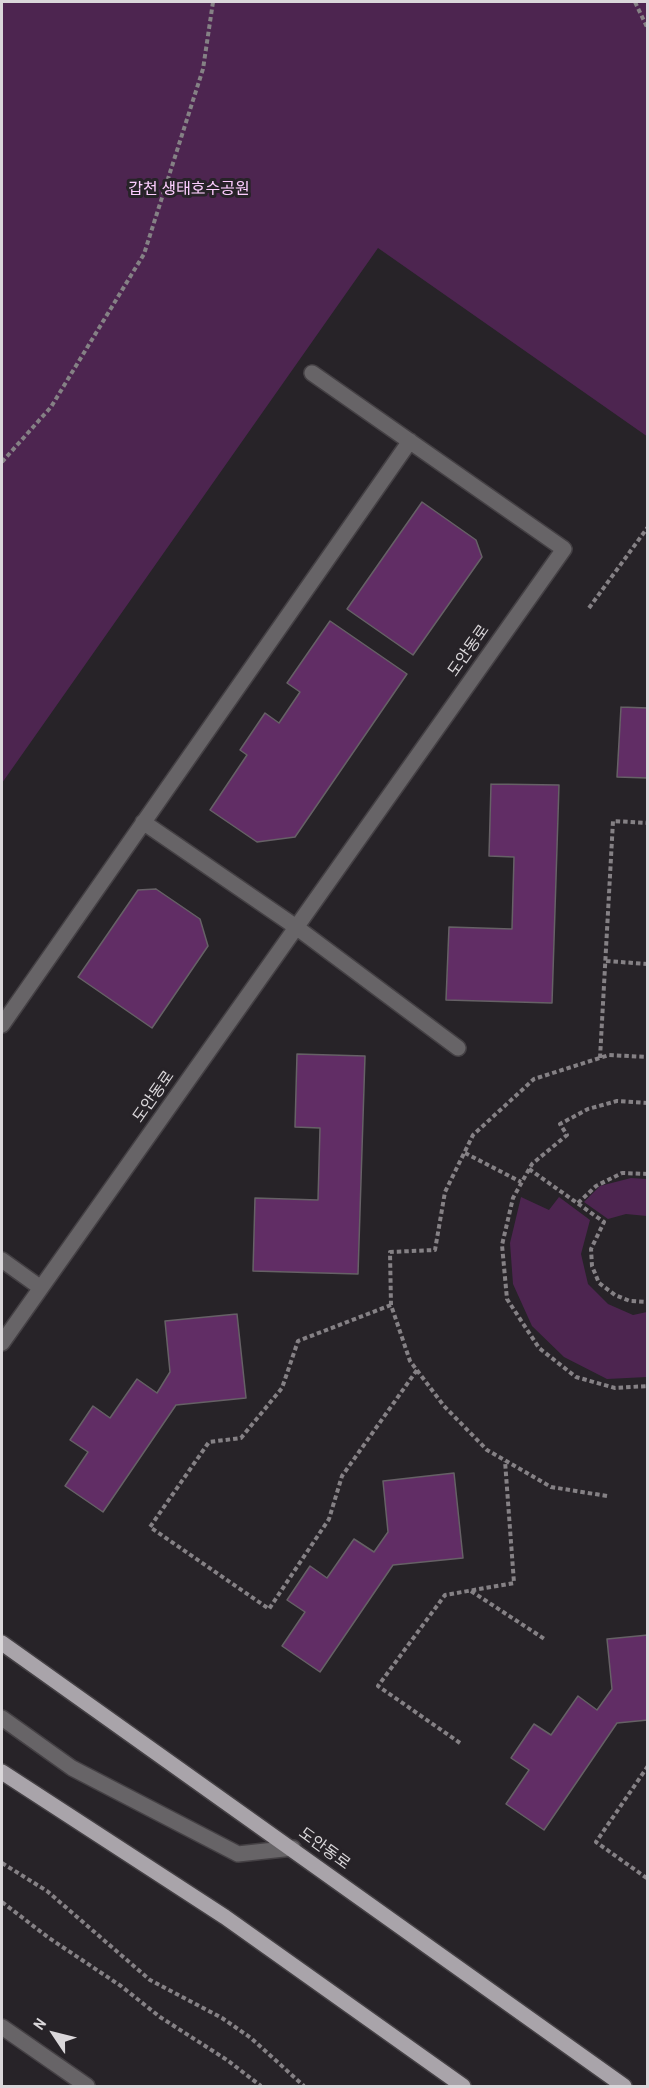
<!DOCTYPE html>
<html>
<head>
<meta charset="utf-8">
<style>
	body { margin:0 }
	#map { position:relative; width:649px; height:2088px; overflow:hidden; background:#272328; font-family:"Archivo Narrow",sans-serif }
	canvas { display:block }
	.frame { position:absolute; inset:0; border:3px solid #dad7da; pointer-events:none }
	.north { position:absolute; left:24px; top:2004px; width:60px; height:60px; -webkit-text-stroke:4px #272328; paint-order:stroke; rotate:305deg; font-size:16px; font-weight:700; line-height:24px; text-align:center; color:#dad7da }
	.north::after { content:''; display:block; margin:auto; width:21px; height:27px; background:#dad7da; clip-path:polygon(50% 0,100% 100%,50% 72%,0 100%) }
</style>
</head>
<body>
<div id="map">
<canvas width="649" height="2088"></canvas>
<div class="frame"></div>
<div class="north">N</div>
</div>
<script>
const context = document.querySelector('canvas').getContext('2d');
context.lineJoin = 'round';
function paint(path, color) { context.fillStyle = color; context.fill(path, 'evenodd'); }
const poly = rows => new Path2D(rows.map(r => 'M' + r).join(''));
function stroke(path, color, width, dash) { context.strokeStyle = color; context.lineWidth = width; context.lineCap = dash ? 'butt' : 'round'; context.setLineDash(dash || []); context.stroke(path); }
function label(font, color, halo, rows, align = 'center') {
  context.font = font + ' "Archivo Narrow","Noto Sans KR",sans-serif'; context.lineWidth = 6; context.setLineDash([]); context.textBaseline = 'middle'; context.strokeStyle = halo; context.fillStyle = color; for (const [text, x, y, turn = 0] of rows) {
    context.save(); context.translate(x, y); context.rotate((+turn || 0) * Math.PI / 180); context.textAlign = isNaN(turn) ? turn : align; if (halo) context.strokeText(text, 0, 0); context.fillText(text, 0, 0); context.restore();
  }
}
const green = poly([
	[2,2,647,2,648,437,378,248,2,783],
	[631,1178,647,1179,647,1216,626,1214,608,1219,584,1202,600,1186],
	[521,1197,549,1210,559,1197,590,1220,581,1254,588,1284,608,1304,633,1315,647,1312,647,1377,607,1379,564,1357,532,1326,513,1284,510,1243]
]);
const building = poly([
	[422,502,476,540,482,557,413,655,347,609,422,502],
	[330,621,407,674,295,837,257,842,210,810,247,755,240,750,265,713,279,723,300,692,287,683,330,621],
	[621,707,648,708,648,778,617,777,621,707],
	[491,784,559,785,552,1003,446,1000,449,927,512,929,514,857,489,856,491,784],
	[156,889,200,919,208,946,152,1028,78,977,138,890,156,889],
	[297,1054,365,1056,358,1274,253,1271,255,1198,318,1200,320,1128,295,1127,297,1054],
	[237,1314,246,1398,176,1405,103,1512,65,1486,88,1452,70,1440,93,1406,110,1418,137,1379,157,1393,170,1372,165,1321,237,1314],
	[454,1473,463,1558,393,1565,320,1672,282,1646,305,1612,287,1600,310,1566,327,1578,354,1539,374,1552,388,1532,383,1481,454,1473],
	[648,1635,648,1720,617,1723,544,1830,506,1804,529,1770,511,1758,534,1724,551,1735,578,1696,597,1710,612,1689,607,1639,648,1635]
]);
const path = poly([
	[635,2,648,29],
	[2,462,51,407,144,254,203,69,213,2],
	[589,608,648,527],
	[606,961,648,964],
	[600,1058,613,821,648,823],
	[648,1103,617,1101,588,1109,560,1124,567,1135,532,1164,513,1198,502,1245,507,1299,539,1348,576,1377,615,1388,648,1386],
	[465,1153,521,1182],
	[529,1169,604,1222,591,1249,592,1266,599,1283,615,1295,630,1301,648,1302],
	[578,1203,596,1186,622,1173,648,1174],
	[391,1305,298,1341,282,1388,241,1438,209,1442,150,1527,269,1609,329,1519,342,1476,417,1370],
	[607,1496,551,1487,487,1450,444,1406,410,1361,391,1305,390,1252,435,1250,445,1192,473,1135,534,1079,609,1055,648,1057],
	[471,1591,546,1640],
	[460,1743,378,1686,445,1595,514,1583,505,1461],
	[648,1766,596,1842,648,1879],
	[2,1863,47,1891,150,1980,222,2018,251,2038,304,2086],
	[2,1902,49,1938,121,1986,160,2017,227,2060,261,2086]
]);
const minor = poly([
	[143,822,296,927,458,1048],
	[2,1025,410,441],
	[2,1260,41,1288],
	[2,1343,564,549,312,373],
	[2,1718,72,1768,238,1854,293,1848],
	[2,2027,87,2086]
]);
const major = poly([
	[2,1643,624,2086],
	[2,1772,225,1917,463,2086]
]);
const parkNames = [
	["갑천 생태호수공원",189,190]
];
const streetNames = [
	["도안동로",469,651,-55],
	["도안동로",154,1097,-55],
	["도안동로",324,1849,36]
];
paint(green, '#4d2550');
paint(building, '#612d65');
stroke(building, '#666166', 1.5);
stroke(minor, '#444044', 18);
stroke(major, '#444044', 18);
stroke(path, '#858185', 4, [4.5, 3]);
stroke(minor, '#676467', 15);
stroke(major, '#a9a4aa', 15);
label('16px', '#fccdfe', '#272328', parkNames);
label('16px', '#dad7da', '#272328', streetNames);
</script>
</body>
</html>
